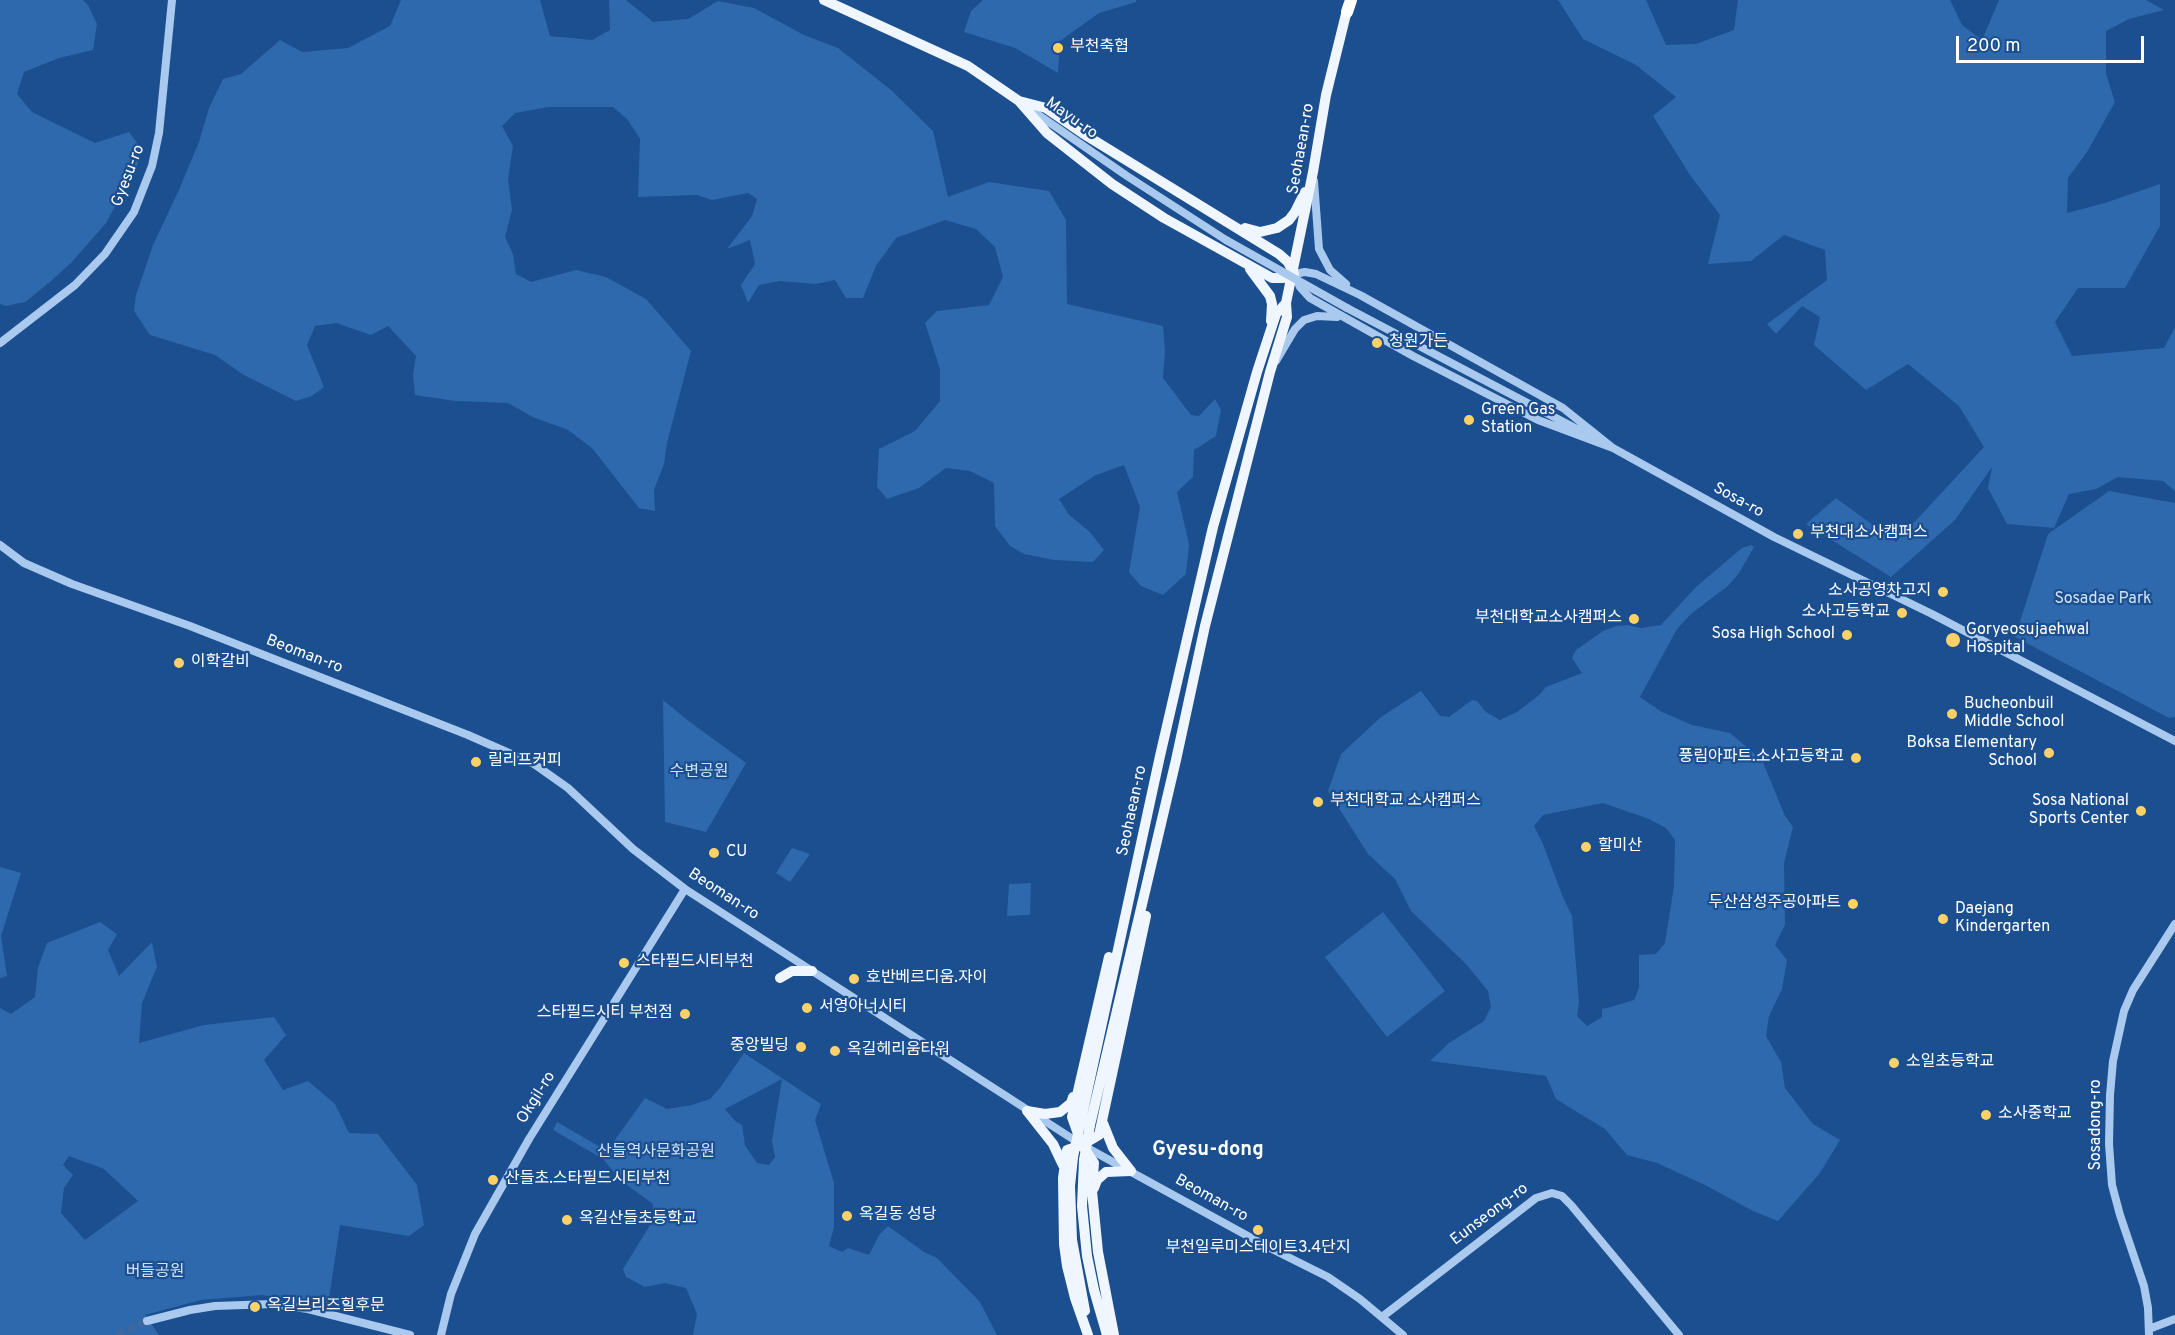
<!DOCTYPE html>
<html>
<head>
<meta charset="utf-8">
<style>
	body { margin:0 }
	#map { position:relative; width:2175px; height:1335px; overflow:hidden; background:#1b4f8f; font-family:Overpass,sans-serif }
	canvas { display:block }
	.scale { position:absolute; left:1956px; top:36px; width:188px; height:27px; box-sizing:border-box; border:3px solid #fff; border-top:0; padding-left:8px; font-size:18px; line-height:21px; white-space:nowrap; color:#fff; -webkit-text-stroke:4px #1b4f8f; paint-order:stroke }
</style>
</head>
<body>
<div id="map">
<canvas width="2175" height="1335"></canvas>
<div class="scale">200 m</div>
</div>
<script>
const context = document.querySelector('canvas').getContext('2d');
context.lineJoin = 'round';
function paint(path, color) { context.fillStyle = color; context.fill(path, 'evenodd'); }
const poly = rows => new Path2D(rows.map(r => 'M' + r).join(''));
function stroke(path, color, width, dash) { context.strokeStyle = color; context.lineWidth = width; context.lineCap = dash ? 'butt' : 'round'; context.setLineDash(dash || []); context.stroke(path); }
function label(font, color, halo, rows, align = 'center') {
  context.font = font + ' Overpass,"Noto Sans KR",sans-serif'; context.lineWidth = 4.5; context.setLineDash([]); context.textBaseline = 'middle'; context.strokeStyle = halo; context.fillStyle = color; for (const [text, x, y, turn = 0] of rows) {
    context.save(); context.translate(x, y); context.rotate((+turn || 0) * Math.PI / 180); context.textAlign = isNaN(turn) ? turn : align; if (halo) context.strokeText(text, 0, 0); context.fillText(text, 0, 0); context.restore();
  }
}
const green = poly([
	[0,0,83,0,88,5,97,24,93,50,59,58,24,72,17,94,32,112,95,143,129,132,141,148,137,166,106,223,71,263,50,282,25,302,6,306,0,304],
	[401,0,540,0,550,36,592,40,610,30,609,0,626,0,653,22,688,19,718,1,754,8,804,35,838,48,891,90,933,131,948,197,989,182,1049,191,1066,220,1067,304,1163,326,1165,351,1163,378,1191,415,1199,416,1215,399,1221,410,1216,436,1194,450,1193,477,1177,492,1189,544,1186,574,1163,595,1141,586,1129,572,1140,507,1124,465,1096,475,1059,499,1069,515,1089,531,1104,550,1093,562,1054,560,1024,554,1010,546,995,526,994,483,970,471,946,468,919,488,887,499,877,487,879,449,915,431,940,401,940,369,925,323,937,311,989,305,1003,277,995,247,976,229,945,220,896,238,876,266,863,298,846,298,835,280,816,284,780,281,759,285,748,303,741,285,755,264,750,240,727,249,752,216,757,199,748,193,712,200,697,195,638,197,640,139,628,120,613,107,549,107,515,113,502,126,513,146,508,179,512,210,505,237,513,254,516,274,531,282,576,270,606,277,646,299,691,351,667,443,664,464,654,490,655,511,639,508,592,448,568,430,533,417,508,403,455,401,415,395,413,375,416,356,388,326,371,335,336,323,315,326,307,345,324,387,312,396,296,401,244,375,215,355,150,335,134,311,136,295,153,245,178,192,199,142,209,108,223,79,241,74,280,40,302,52,348,48,390,26],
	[983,0,1136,0,1136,2,1099,13,1060,41,1058,73,1015,48,964,32,971,11],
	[1558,0,1646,0,1666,45,1696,44,1734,30,1738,0,1950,0,1962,25,1982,40,1999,0,2146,0,2164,10,2129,19,2106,31,2106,74,2115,102,2087,152,2068,178,2067,213,2105,203,2160,184,2160,226,2125,288,2078,288,2055,322,2072,356,2164,348,2175,327,2175,491,2163,481,2118,477,2096,489,2069,494,2054,528,2007,524,1988,488,1992,467,1955,520,1891,577,1806,524,1836,498,1896,542,1984,447,1959,406,1908,364,1866,390,1814,345,1820,317,1802,306,1776,334,1767,324,1827,280,1825,250,1784,235,1751,261,1708,264,1720,215,1690,175,1653,116,1676,97,1636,65,1583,39],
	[2109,491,2175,503,2175,717,2169,718,2015,637,2048,534],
	[1751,545,1754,547,1739,573,1729,585,1691,614,1677,629,1640,697,1662,712,1692,725,1730,733,1762,760,1785,816,1793,827,1784,863,1785,925,1775,945,1787,960,1782,989,1769,1016,1766,1036,1781,1062,1785,1088,1813,1124,1840,1140,1820,1173,1778,1221,1755,1212,1705,1185,1657,1163,1627,1155,1605,1129,1556,1099,1546,1076,1430,1061,1449,1043,1484,1021,1491,1007,1488,991,1466,964,1411,911,1395,879,1368,854,1328,791,1341,754,1381,717,1421,691,1440,716,1449,717,1472,700,1477,701,1486,712,1500,720,1517,712,1538,696,1546,687,1582,673,1572,658,1576,650,1603,631,1616,626,1627,625,1641,628,1661,625,1696,587,1742,548],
	[1603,803,1649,819,1666,828,1675,840,1674,886,1665,943,1656,954,1639,955,1639,988,1634,1000,1611,1007,1602,1009,1602,1017,1587,1026,1577,1016,1579,1002,1572,916,1562,895,1543,844,1534,826,1543,815],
	[663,700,686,719,746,763,706,832,665,822],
	[792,848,810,854,790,882,776,873],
	[0,867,21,873,1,936,7,976,0,978],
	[1031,883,1030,915,1007,916,1009,884],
	[1383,912,1445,991,1387,1037,1325,957],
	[100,922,117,934,108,950,119,976,152,942,157,967,142,1003,139,1043,204,1025,274,1017,286,1035,264,1060,283,1090,308,1081,335,1104,349,1133,378,1134,417,1185,424,1225,409,1236,340,1225,328,1305,262,1295,201,1300,145,1315,159,1335,0,1335,0,1008,11,1014,35,997,38,968,47,943],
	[69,1156,104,1169,138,1201,85,1240,61,1213,64,1188,73,1175,63,1165],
	[744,1053,821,1104,815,1120,834,1183,834,1227,829,1246,842,1252,848,1248,869,1255,879,1235,888,1226,924,1252,937,1258,980,1302,997,1335,693,1335,697,1314,686,1288,665,1283,645,1287,626,1277,623,1269,652,1222,653,1204,620,1180,603,1159,553,1130,557,1122,607,1151,645,1098,667,1109,692,1105,710,1099,720,1088],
	[782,1079,772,1141,775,1157,769,1165,757,1163,745,1145,742,1125,735,1121,725,1109]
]);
const minorTunnel = poly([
	[117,1335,147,1321]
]);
const minor = poly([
	[1027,107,1127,176,1226,240],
	[1314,181,1319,249,1330,270,1346,284],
	[1305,272,1316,274,1360,295,1563,408,1613,448,1538,420,1413,356,1310,298,1300,287,1294,274,1305,272],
	[1347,308,1613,448,1774,537,1932,614,2175,741],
	[0,343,75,285,105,254,134,212,152,166,159,133,172,0],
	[1276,361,1295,329,1304,320,1317,316,1337,317],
	[0,545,24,563,72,584,190,626,468,735,534,764,568,788,633,849,685,889,1082,1145,1266,1246,1328,1277,1360,1299,1403,1335],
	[1382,1317,1536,1198,1552,1193,1562,1196,1571,1205,1679,1335],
	[147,1321,190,1310,215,1306,273,1304,308,1309,410,1335],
	[2149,1329,2175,1319],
	[441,1335,451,1294,475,1234,529,1139,685,889],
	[2149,1335,2148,1308,2144,1286,2120,1215,2112,1185,2109,1144,2110,1095,2113,1061,2124,1011,2133,990,2175,924]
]);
const major = poly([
	[824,0,968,66,1019,101,1047,133,1112,184,1164,218,1272,278,1283,278,1294,274],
	[1019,101,1046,108,1087,136,1279,254,1288,262,1294,274],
	[1245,228,1260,232,1277,228,1289,220,1295,212,1305,192],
	[1250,269,1270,296,1272,304,1271,321],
	[780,978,792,971,812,971],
	[1027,1111,1053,1144,1063,1165],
	[1027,1111,1045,1114,1060,1112,1071,1103,1073,1097],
	[1081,1120,1160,756,1213,527,1257,372,1276,314,1286,303],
	[1103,1123,1113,1148,1131,1171],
	[1090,1125,1176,760,1205,626,1270,372,1287,317,1286,303,1313,172,1326,95,1348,6],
	[1073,1157,1070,1186,1072,1240,1085,1311],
	[1084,1160,1082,1206,1087,1256,1094,1290,1107,1335],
	[1094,1188,1097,1180,1106,1172,1131,1171],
	[1088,1335,1075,1298,1067,1266,1064,1244,1063,1178,1067,1150,1082,1145,1072,1117,1109,957],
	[1114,1335,1098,1252,1092,1191,1094,1163,1082,1145,1099,1135,1146,916]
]);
const highway = poly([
	[1347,12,1351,0]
]);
const minorBridge = poly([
	[1226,240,1347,308]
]);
const majorBridge = poly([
	[1073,1157,1081,1120],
	[1084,1160,1090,1125]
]);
const markers = [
	[1058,48,6,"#ffd166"],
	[1377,343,6,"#ffd166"],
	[1469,420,6,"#ffd166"],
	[1798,534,6,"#ffd166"],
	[1943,592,6,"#ffd166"],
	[1902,613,6,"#ffd166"],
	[1634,619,6,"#ffd166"],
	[1847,635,6,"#ffd166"],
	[1953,640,8,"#ffd166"],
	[179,663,6,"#ffd166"],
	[1952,714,6,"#ffd166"],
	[2049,753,6,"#ffd166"],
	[1856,758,6,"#ffd166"],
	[476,762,6,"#ffd166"],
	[1318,802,6,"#ffd166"],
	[2141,811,6,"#ffd166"],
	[1586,847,6,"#ffd166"],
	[714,853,6,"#ffd166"],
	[1853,904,6,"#ffd166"],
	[1943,919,6,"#ffd166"],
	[624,963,6,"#ffd166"],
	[854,979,6,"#ffd166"],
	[807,1008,6,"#ffd166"],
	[685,1014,6,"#ffd166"],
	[801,1047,6,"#ffd166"],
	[835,1051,6,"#ffd166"],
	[1894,1063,6,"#ffd166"],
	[1986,1115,6,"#ffd166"],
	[493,1180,6,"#ffd166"],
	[847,1216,6,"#ffd166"],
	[567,1220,6,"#ffd166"],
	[1258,1230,6,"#ffd166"],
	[255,1307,6,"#ffd166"]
];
const poiNames = [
	["부천축협",1070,48],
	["청원가든",1389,343],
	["Green Gas",1481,411],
	["Station",1481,429],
	["부천대소사캠퍼스",1810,534],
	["소사공영차고지",1931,592,"right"],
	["소사고등학교",1890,613,"right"],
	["부천대학교소사캠퍼스",1622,619,"right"],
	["Goryeosujaehwal",1966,631],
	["Hospital",1966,649],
	["Sosa High School",1835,635,"right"],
	["이학갈비",191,663],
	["Bucheonbuil",1964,705],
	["Middle School",1964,723],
	["Boksa Elementary",2037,744,"right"],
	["School",2037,762,"right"],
	["풍림아파트.소사고등학교",1844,758,"right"],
	["릴리프커피",488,762],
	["부천대학교 소사캠퍼스",1330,802],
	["Sosa National",2129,802,"right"],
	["Sports Center",2129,820,"right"],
	["할미산",1598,847],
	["CU",726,853],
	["두산삼성주공아파트",1841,904,"right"],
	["Daejang",1955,910],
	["Kindergarten",1955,928],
	["스타필드시티부천",636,963],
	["호반베르디움.자이",866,979],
	["서영아너시티",819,1008],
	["스타필드시티 부천점",673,1014,"right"],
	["중앙빌딩",789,1047,"right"],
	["옥길헤리움타워",847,1051],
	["소일초등학교",1906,1063],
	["소사중학교",1998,1115],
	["산들초.스타필드시티부천",505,1180],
	["옥길동 성당",859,1216],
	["옥길산들초등학교",579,1220],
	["부천일루미스테이트3.4단지",1258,1249,"center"],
	["옥길브리즈힐후문",267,1307]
];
const streetNames = [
	["Mayu-ro",1071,119,35],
	["Seohaean-ro",1302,149,-80],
	["Gyesu-ro",129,176,-69],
	["Sosa-ro",1738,501,29],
	["Beoman-ro",304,655,21],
	["Seohaean-ro",1133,811,-78],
	["Beoman-ro",723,895,33],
	["Okgil-ro",537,1098,-58],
	["Sosadong-ro",2097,1125,-90],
	["Beoman-ro",1211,1199,29],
	["Eunseong-ro",1490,1215,-37]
];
const parkNames = [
	["Sosadae Park",2103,600],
	["수변공원",699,773],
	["산들역사문화공원",656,1153],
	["버들공원",155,1273]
];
const quarterNames = [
	["Gyesu-dong",1208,1151]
];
paint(green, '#2e69ad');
stroke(minorTunnel, '#3d69a0', 8, [8, 4]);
stroke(minor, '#a9c9ee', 8);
stroke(major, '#f0f6ff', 10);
stroke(highway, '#fff', 12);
stroke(minorBridge, '#a9c9ee', 8);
stroke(majorBridge, '#f0f6ff', 10);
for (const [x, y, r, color] of markers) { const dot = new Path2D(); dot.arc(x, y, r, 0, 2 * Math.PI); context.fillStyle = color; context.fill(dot); stroke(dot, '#1b4f8f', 2); }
label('16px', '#fff', '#1b4f8f', poiNames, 'left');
label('16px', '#fff', '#1b4f8f', streetNames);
label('16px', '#cfe3fa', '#1b4f8f', parkNames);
label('bold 20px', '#fff', '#1b4f8f', quarterNames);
</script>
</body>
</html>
